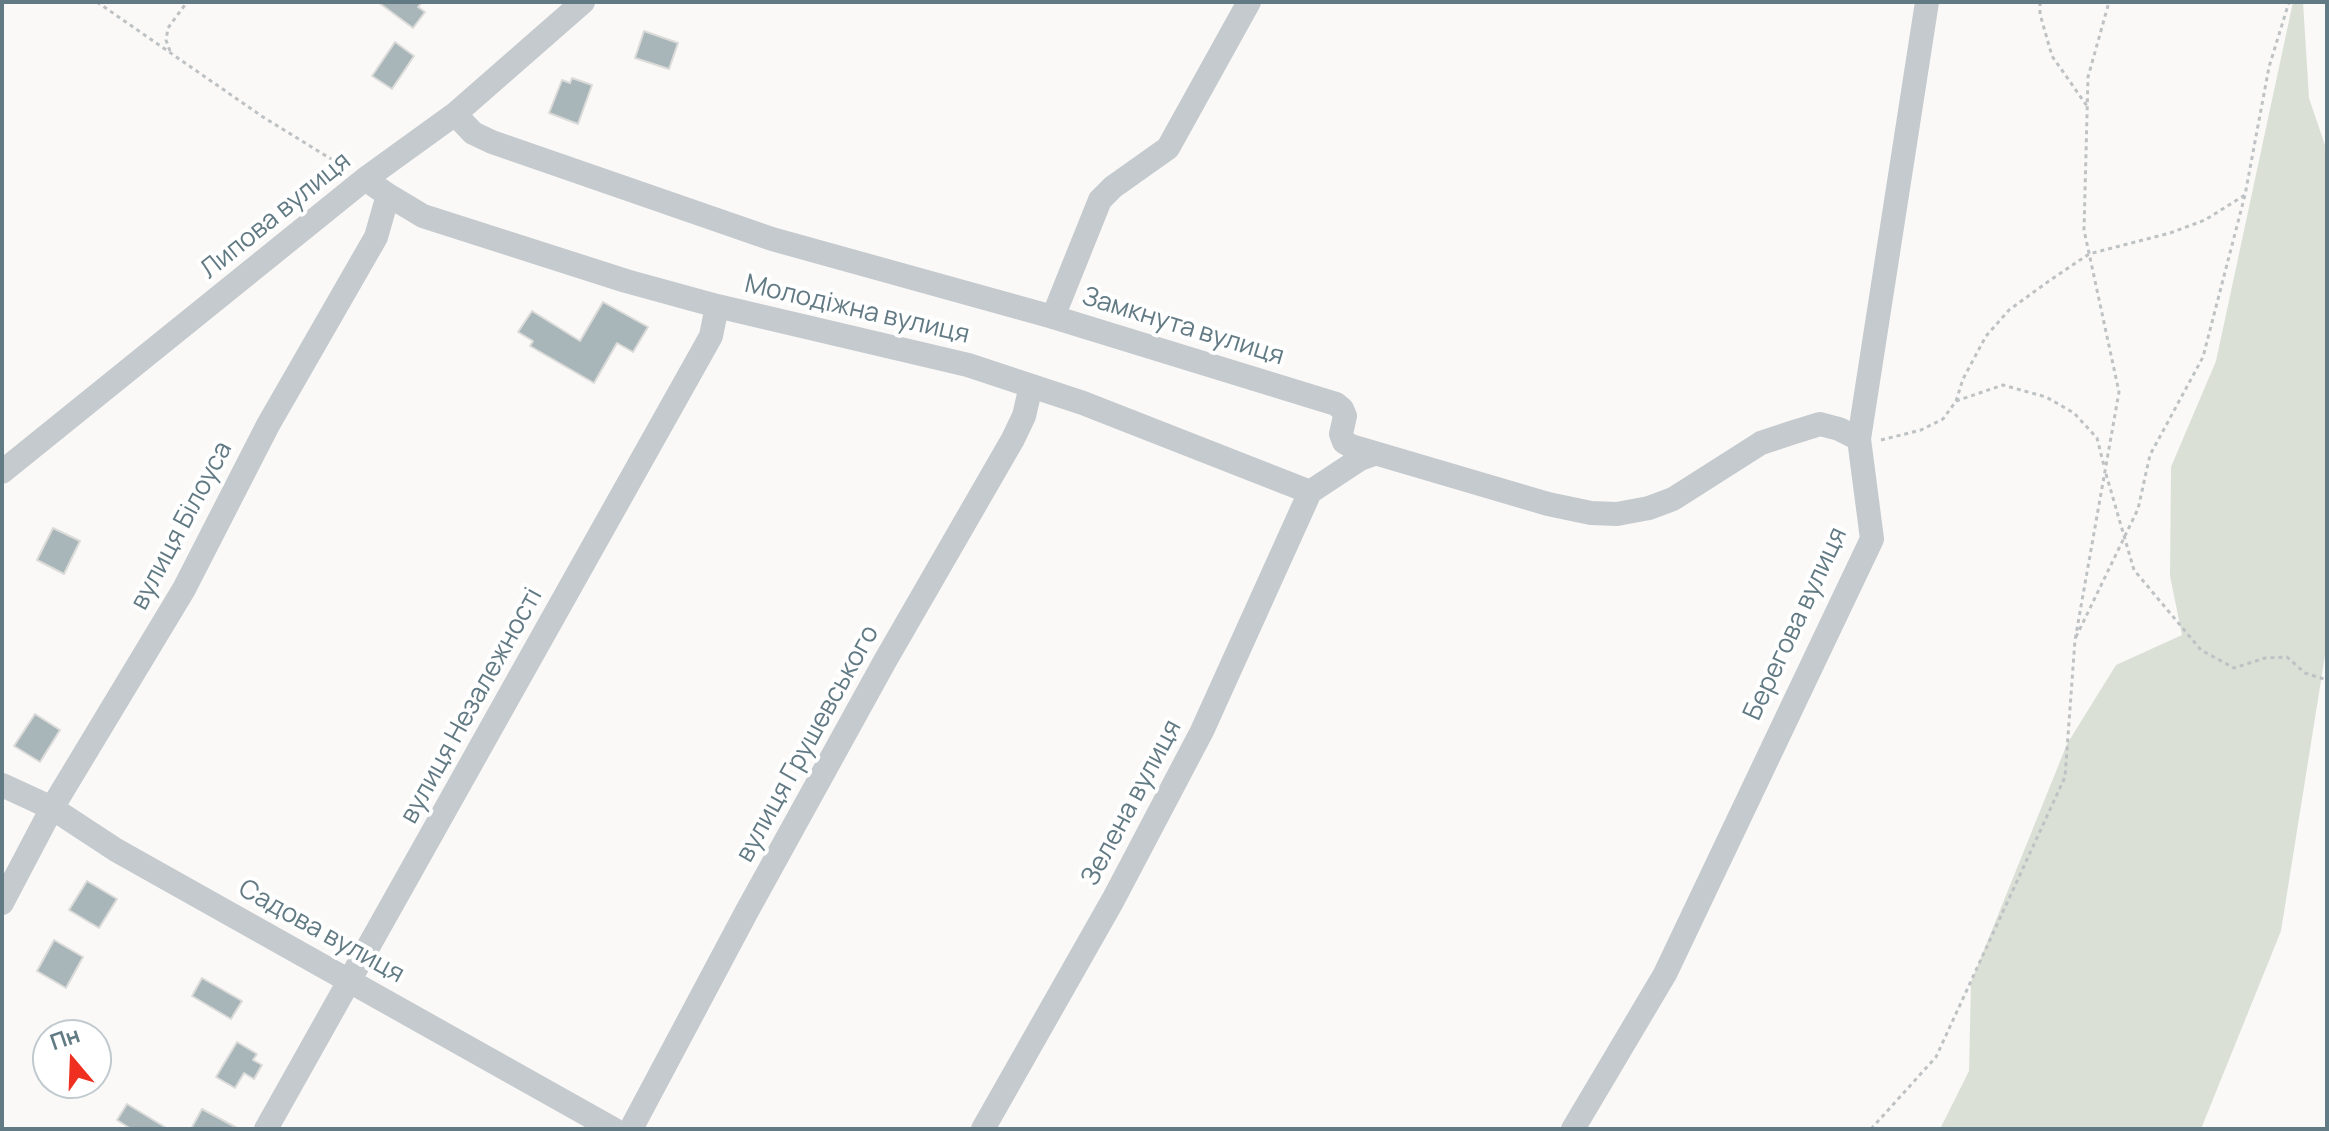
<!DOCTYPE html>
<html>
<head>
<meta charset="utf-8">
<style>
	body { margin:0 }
	#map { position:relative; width:2329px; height:1131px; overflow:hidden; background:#faf9f7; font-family:Manrope,sans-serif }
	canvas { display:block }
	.frame { position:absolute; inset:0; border:4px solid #627a84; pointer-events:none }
	.north { position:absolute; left:32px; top:1019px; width:80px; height:80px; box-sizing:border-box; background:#fff; border:2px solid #c0cace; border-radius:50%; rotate:341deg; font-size:22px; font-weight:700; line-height:32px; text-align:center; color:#627a84 }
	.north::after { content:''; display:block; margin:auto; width:28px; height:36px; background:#ef3021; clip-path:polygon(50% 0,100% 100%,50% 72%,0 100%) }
</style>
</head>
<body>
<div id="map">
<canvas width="2329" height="1131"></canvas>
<div class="frame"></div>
<div class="north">Пн</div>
</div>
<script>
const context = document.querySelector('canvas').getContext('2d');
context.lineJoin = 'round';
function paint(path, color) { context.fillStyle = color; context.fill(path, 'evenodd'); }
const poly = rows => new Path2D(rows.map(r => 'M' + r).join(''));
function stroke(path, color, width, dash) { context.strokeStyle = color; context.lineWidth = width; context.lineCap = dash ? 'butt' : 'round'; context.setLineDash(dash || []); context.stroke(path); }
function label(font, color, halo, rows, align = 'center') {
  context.font = font + ' Manrope,sans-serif'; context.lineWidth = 8; context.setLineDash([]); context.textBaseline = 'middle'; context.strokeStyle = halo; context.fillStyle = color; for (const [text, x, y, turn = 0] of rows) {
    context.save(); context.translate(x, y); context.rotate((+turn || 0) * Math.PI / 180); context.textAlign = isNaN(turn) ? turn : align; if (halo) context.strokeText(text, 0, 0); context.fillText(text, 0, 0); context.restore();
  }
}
const green = poly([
	[2293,2,2303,2,2309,98,2327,151,2327,643,2281,931,2201,1129,1940,1129,1969,1071,1971,982,2067,744,2116,665,2182,635,2170,576,2171,467,2216,361]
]);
const building = poly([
	[378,2,422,2,418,7,425,12,413,28,378,2],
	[644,31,678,43,669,69,635,58,644,31],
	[395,42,414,56,392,89,372,76,395,42],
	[572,78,592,85,578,124,549,113,562,80,570,83,572,78],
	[603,302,648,327,633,352,617,343,594,383,530,346,533,341,518,332,532,311,580,341,603,302],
	[53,528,80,541,64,574,37,560,53,528],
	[35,714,60,730,40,762,14,746,35,714],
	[87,881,117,899,99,928,69,910,87,881],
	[54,940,83,957,66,988,37,971,54,940],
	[202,978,242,1001,231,1019,192,996,202,978],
	[237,1042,257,1054,253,1060,262,1065,254,1079,244,1073,235,1088,216,1077,237,1042],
	[127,1104,168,1129,131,1129,117,1120,127,1104],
	[202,1109,239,1129,191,1129,202,1109]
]);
const path = poly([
	[97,2,263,117,344,167],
	[2040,2,2040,14,2052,56,2087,106],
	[170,51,166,40,168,28,187,2],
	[1956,401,2003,385,2046,397,2074,413,2097,438,2104,466],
	[1881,440,1921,430,1943,419,1956,401,1963,379,1986,336,2009,310,2049,281,2089,254,2170,233,2205,220,2245,195],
	[2106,474,2134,570,2201,650,2234,668,2265,658,2287,657,2305,673,2327,680],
	[2076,637,2138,509,2150,455,2203,357,2245,195,2269,67,2289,2],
	[1871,1129,1936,1057,2065,777,2075,640,2119,392,2084,230,2088,77,2109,2]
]);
const minor = poly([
	[455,114,473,133,492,142,772,239,1053,317,1336,404,1342,409,1345,416,1341,434,1344,442,1351,446,1548,504,1591,513,1617,514,1649,508,1673,499,1761,443,1791,433,1820,424,1839,429,1859,439],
	[388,195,423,216,626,281,717,306,968,365,1083,403,1310,492],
	[1053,317,1100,200,1113,187,1168,148,1249,2],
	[2,472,365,179,455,114,583,2],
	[2,785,52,808,116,850,613,1129],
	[2,903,52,808,184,589,268,425,376,237,388,195,365,179],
	[266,1129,701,354,711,336,717,306],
	[631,1129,747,911,885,661,1013,439,1024,416,1031,386],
	[983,1129,1113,900,1202,731,1310,492,1360,459,1374,454],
	[1573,1129,1665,974,1872,539,1859,439,1927,2]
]);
const streetNames = [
	["Липова вулиця",276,216,-39],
	["Молодіжна вулиця",857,310,13],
	["Замкнута вулиця",1183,327,17],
	["вулиця Білоуса",182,526,-62],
	["Берегова вулиця",1796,624,-65],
	["вулиця Незалежності",472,706,-61],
	["вулиця Грушевського",808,744,-61],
	["Зелена вулиця",1132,803,-62],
	["Садова вулиця",321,932,29]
];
paint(green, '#dbe0d6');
paint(building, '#a8b5b9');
stroke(building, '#dbdbd9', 2);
stroke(path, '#bec2c4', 3, [4, 4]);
stroke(minor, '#c4cacd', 24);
label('26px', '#627a84', '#fff', streetNames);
</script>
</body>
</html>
